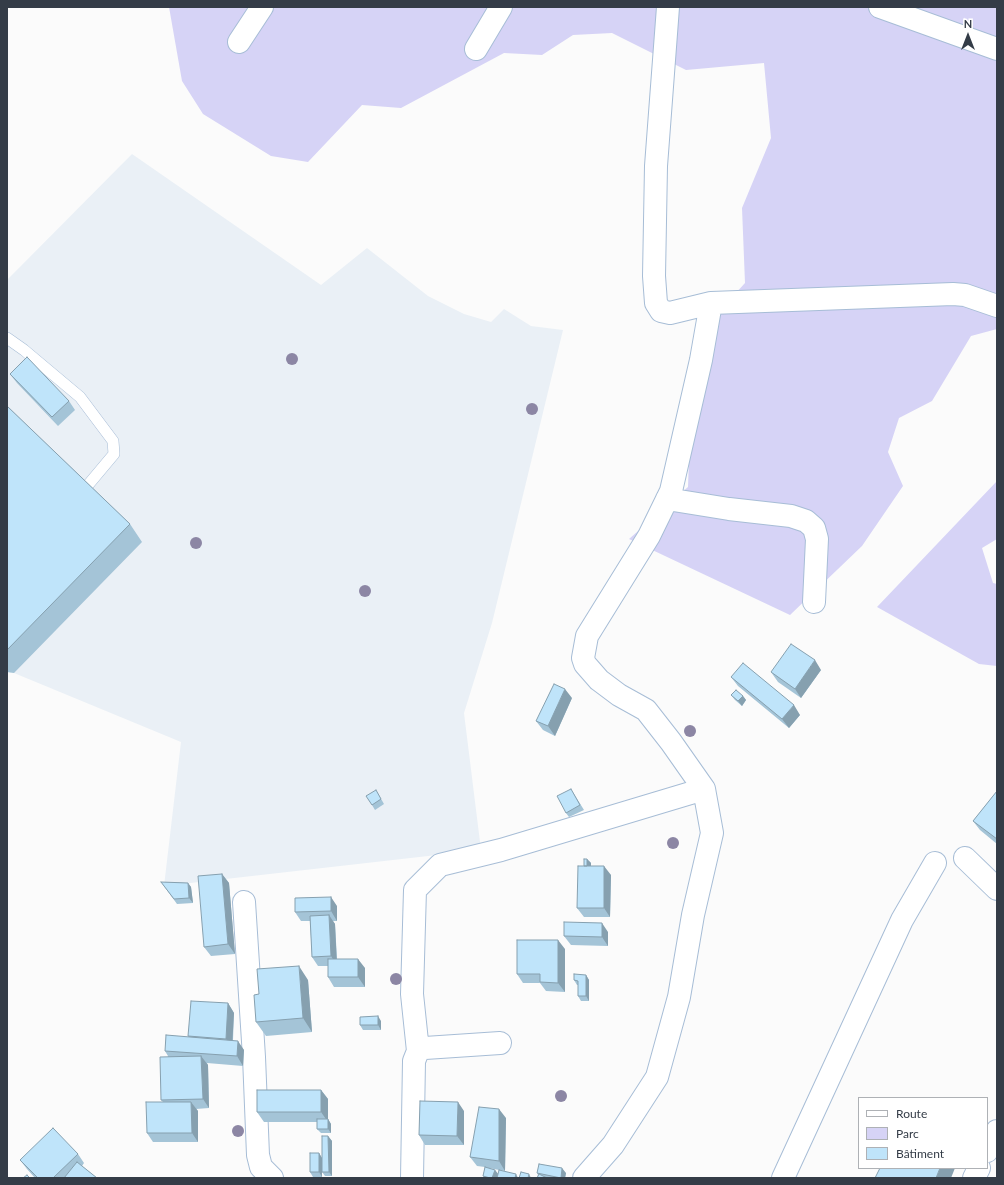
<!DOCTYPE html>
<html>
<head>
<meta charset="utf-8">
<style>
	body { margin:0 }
	#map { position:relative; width:1004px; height:1185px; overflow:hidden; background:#fbfbfb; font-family:Lato,sans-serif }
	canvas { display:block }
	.frame { position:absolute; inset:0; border:8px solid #343c47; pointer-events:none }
	.legend { position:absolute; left:858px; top:1097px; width:130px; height:72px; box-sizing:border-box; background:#fff; border:1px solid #aeb1b5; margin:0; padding:5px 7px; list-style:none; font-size:12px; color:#343c47 }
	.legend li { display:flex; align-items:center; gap:8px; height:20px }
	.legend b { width:20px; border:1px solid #aeb1b5 }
	.north { position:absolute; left:948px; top:16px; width:40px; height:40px; -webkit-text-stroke:3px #fff; paint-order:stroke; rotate:0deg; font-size:11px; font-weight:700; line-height:16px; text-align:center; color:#343c47 }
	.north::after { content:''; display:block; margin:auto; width:14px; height:18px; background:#343c47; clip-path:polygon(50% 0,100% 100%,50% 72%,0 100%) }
</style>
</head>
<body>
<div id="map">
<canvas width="1004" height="1185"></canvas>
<div class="frame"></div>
<ul class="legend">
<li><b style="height:5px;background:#fff"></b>Route</li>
<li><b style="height:11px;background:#d6d3f6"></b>Parc</li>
<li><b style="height:11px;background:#bfe4fa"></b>Bâtiment</li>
</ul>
<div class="north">N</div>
</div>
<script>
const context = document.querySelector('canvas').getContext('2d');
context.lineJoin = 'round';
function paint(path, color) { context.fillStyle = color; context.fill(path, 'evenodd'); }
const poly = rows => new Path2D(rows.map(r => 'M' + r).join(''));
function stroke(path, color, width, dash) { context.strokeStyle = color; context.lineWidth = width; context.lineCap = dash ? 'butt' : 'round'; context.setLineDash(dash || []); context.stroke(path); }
const built = poly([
	[132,154,321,285,367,248,428,296,464,314,491,322,504,309,531,326,563,330,492,623,464,713,481,850,164,886,181,742,14,673,7,672,7,280]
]);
const green = poly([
	[169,7,997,7,997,329,971,336,932,401,899,418,888,452,903,486,862,546,790,615,629,539,688,487,693,340,745,283,742,208,771,138,764,63,686,70,612,33,573,35,542,55,504,53,401,108,362,105,308,162,271,156,203,114,182,81],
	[997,481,997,539,982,548,993,583,997,584,997,666,979,664,877,607]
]);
const lane = poly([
	[7,338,24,350,80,397,113,441,114,454,88,485]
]);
const street = poly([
	[880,7,997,49],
	[239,42,262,7],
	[476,49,501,7],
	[711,303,953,294,965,295,997,306],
	[667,499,729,509,791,516,806,521,814,528,817,539,814,602],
	[965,858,997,889],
	[244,902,254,1057,258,1155,261,1167,272,1178],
	[418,1051,412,994,415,890,440,865,501,850,704,789],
	[987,1151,997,1131],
	[412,1178,414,1061,418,1051,425,1048,500,1043],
	[584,1178,613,1145,657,1077,679,997,693,915,712,833,704,789,671,742,646,710,619,695,599,680,585,664,583,658,587,636,649,536,671,491,701,360,711,303,670,313,661,311,656,303,654,276,656,166,668,7],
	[783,1178,902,920,935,863],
	[974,1178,979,1168]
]);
const trees = [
	[292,359],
	[532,409],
	[196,543],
	[365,591],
	[690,731],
	[673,843],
	[396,979],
	[561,1096],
	[238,1131]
];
const wall = poly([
	[10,374,69,401,75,410,58,426,17,383],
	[7,406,130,524,142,542,14,673,7,672],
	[821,670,801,698,778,682,771,672],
	[731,677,800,715,789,728,738,686],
	[731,695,743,696,746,700,742,706,735,700],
	[572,698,555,736,543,730,536,721],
	[571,789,584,810,569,817,566,813],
	[376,790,384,804,375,810,372,805],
	[997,791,997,844,980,830,973,821],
	[587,859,591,863,591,866,611,875,610,917,584,917,577,908,584,866],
	[222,874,229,883,235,954,211,956,204,947],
	[161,882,188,883,191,887,193,903,177,904],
	[337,906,337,921,333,921,335,924,337,959,365,968,365,987,334,987,328,977,328,966,318,966,312,957,310,921,301,921,295,912],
	[608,932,608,946,571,945,564,936],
	[565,949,565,992,546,991,540,983,523,983,517,974],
	[586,975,589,980,589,1001,581,1001,578,996,578,985,577,985,574,980],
	[308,980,312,1032,266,1036,256,1022],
	[228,1003,234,1013,233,1040,244,1050,243,1066,207,1063,208,1065,209,1108,196,1109,198,1111,198,1142,153,1142,147,1133,163,1102,161,1100,168,1056,165,1051,189,1037,188,1036],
	[381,1021,381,1030,363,1030,360,1025],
	[321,1090,328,1099,328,1119,331,1124,331,1133,321,1133,317,1129,317,1122,264,1122,257,1112],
	[464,1111,464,1145,425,1145,419,1135],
	[506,1118,505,1171,488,1168,495,1170,498,1174,497,1178,484,1178,483,1176,485,1167,477,1166,470,1157],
	[328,1136,332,1141,332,1176,325,1176,322,1172,322,1177,313,1177,310,1172,319,1153,322,1158],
	[78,1154,84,1163,82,1166,97,1178,35,1178,27,1169,20,1160],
	[537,1173,566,1173,565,1178,537,1178,538,1175]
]);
const shadedWall = poly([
	[815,660,821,670,801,698,795,689],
	[565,689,572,698,555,736,548,726],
	[743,696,746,700,742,706,738,701],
	[794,705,800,715,789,728,782,719],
	[587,859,591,863,591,873,587,869],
	[604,866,611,875,610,917,604,908],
	[222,874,229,883,235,954,228,944],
	[188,883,191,887,193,903,189,898],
	[331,897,337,906,337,921,331,911],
	[329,915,335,924,337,966,331,956],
	[602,923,608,932,608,946,602,937],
	[558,940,565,949,565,992,558,983],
	[358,959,365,968,365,987,358,977],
	[299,966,308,980,312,1032,303,1018],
	[586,975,589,980,589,1001,586,996],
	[228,1003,234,1013,232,1048,226,1039],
	[378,1016,381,1021,381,1030,378,1025],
	[238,1041,244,1050,243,1066,237,1056],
	[201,1056,208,1065,209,1108,203,1099],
	[321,1090,328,1099,328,1122,321,1112],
	[191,1102,198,1111,198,1142,192,1133],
	[458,1102,464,1111,464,1145,457,1136],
	[499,1109,506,1118,505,1171,499,1161],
	[328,1119,331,1124,331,1133,328,1129],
	[328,1136,332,1141,332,1176,329,1172],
	[319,1153,322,1158,322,1177,319,1172],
	[562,1168,566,1173,565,1178,561,1178],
	[940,1168,955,1168,951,1178,936,1178],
	[495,1170,498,1174,497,1178,492,1178],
	[516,1174,518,1178,515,1178],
	[529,1174,531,1178,528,1178]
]);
const building = poly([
	[27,357,69,401,52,417,10,374,27,357],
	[7,406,130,524,7,650,7,406],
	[791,644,815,660,795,689,771,672,791,644],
	[743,663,794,705,782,719,731,677,743,663],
	[554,684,565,689,548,726,536,721,554,684],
	[736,690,743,696,738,701,731,695,736,690],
	[571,789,580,805,566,813,557,796,571,789],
	[376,790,381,799,372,805,366,796,376,790],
	[997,791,997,839,973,821,997,791],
	[584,859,587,859,587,866,584,866,584,859],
	[578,866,604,866,604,908,577,908,578,866],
	[222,874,228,944,204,947,198,876,222,874],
	[161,882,188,883,189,898,174,899,161,882],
	[331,897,331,911,295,912,295,898,331,897],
	[329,915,331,956,312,957,310,916,329,915],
	[564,922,602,923,602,937,564,936,564,922],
	[517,940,558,940,558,983,540,982,540,974,517,974,517,940],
	[328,959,358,959,358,977,328,977,328,959],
	[299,966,303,1018,256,1022,254,995,259,994,257,969,299,966],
	[574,974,586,975,586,996,578,996,578,981,574,980,574,974],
	[191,1001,228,1003,226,1039,188,1036,191,1001],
	[378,1016,378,1025,360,1025,360,1017,378,1016],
	[166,1035,238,1041,237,1056,165,1051,166,1035],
	[201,1056,203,1099,161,1100,160,1057,201,1056],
	[257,1090,321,1090,321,1112,257,1112,257,1090],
	[420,1101,458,1102,457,1136,419,1135,420,1101],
	[146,1102,191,1102,192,1133,147,1133,146,1102],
	[479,1107,499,1109,499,1161,470,1157,479,1107],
	[317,1119,328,1119,328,1129,317,1129,317,1119],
	[53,1128,78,1154,53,1178,38,1178,20,1160,53,1128],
	[322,1136,328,1136,329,1172,322,1172,322,1136],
	[310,1153,319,1153,319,1172,310,1172,310,1153],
	[77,1162,97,1178,64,1178,77,1162],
	[539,1164,562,1168,561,1178,537,1173,539,1164],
	[485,1167,495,1170,492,1178,490,1178,483,1176,485,1167],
	[880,1168,940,1168,936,1178,875,1178,880,1168],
	[499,1170,516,1174,515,1178,497,1178,499,1170],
	[521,1172,529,1174,528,1178,519,1178,521,1172],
	[539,1174,547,1178,537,1178,539,1174],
	[27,1175,30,1178,23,1178,27,1175]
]);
paint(built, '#eaf0f6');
paint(green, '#d6d3f6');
stroke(lane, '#a7bdd6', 12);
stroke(street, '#a7bdd6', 24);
stroke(lane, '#fff', 11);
stroke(street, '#fff', 22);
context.fillStyle = '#8c86a4';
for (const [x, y] of trees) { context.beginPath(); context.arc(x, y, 6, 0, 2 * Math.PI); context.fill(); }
paint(wall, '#a4c4d7');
paint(shadedWall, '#86a0af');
paint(building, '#bfe4fa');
stroke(building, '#86a0af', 1);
</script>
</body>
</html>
